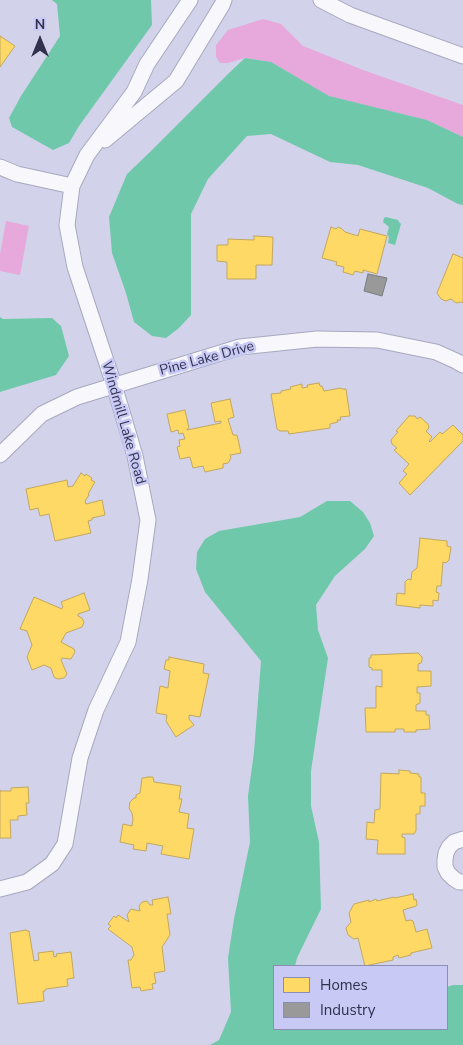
<!DOCTYPE html>
<html>
<head>
<meta charset="utf-8">
<style>
	body { margin:0 }
	#map { position:relative; width:463px; height:1045px; overflow:hidden; background:#d2d3ea; font-family:"Nunito Sans",sans-serif }
	canvas { display:block }
	.legend { position:absolute; left:273px; top:965px; width:175px; height:65px; box-sizing:border-box; background:#c8caf5; border:1px solid #8c8db2; margin:0; padding:6px 9px; list-style:none; font-size:15px; color:#31314d }
	.legend li { display:flex; align-items:center; gap:10px; height:25px }
	.legend b { width:25px; border:1px solid #8c8db2 }
	.north { position:absolute; left:15px; top:15px; width:50px; height:50px; -webkit-text-stroke:4px #c8caf5; paint-order:stroke; rotate:0deg; font-size:14px; font-weight:700; line-height:20px; text-align:center; color:#31314d }
	.north::after { content:''; display:block; margin:auto; width:18px; height:22px; background:#31314d; clip-path:polygon(50% 0,100% 100%,50% 72%,0 100%) }
</style>
</head>
<body>
<div id="map">
<canvas width="463" height="1045"></canvas>
<ul class="legend">
<li><b style="height:14px;background:#ffd966"></b>Homes</li>
<li><b style="height:14px;background:#999"></b>Industry</li>
</ul>
<div class="north">N</div>
</div>
<script>
const context = document.querySelector('canvas').getContext('2d');
context.lineJoin = 'round';
function paint(path, color) { context.fillStyle = color; context.fill(path, 'evenodd'); }
const poly = rows => new Path2D(rows.map(r => 'M' + r).join(''));
function stroke(path, color, width, dash) { context.strokeStyle = color; context.lineWidth = width; context.lineCap = dash ? 'butt' : 'round'; context.setLineDash(dash || []); context.stroke(path); }
function label(font, color, halo, rows, align = 'center') {
  context.font = font + ' "Nunito Sans",sans-serif'; context.lineWidth = 5; context.setLineDash([]); context.textBaseline = 'middle'; context.strokeStyle = halo; context.fillStyle = color; for (const [text, x, y, turn = 0] of rows) {
    context.save(); context.translate(x, y); context.rotate((+turn || 0) * Math.PI / 180); context.textAlign = isNaN(turn) ? turn : align; if (halo) context.strokeText(text, 0, 0); context.fillText(text, 0, 0); context.restore();
  }
}
const green = poly([
	[263,19,281,24,303,46,363,70,463,105,463,137,427,120,328,96,271,62,245,58,228,63,220,63,216,57,216,45,228,30],
	[6,221,29,226,20,275,0,271,0,254]
]);
const water = poly([
	[52,0,151,0,152,25,79,126,69,143,53,150,12,127,9,118,21,96,60,36,57,4],
	[245,58,271,62,329,96,427,120,463,137,463,205,458,204,428,188,358,165,330,162,271,134,247,136,208,179,191,214,191,315,179,328,166,338,152,336,134,322,126,293,112,253,109,217,127,174,149,153,230,72],
	[386,217,398,220,399,222,401,224,395,245,388,243,389,237,387,234,389,227,383,222,384,218],
	[0,317,3,319,52,318,61,326,69,356,56,375,0,392],
	[327,501,350,501,363,512,370,523,374,536,365,549,335,576,316,605,318,630,328,658,311,771,311,806,319,842,321,909,297,958,295,966,274,966,274,1029,447,1029,447,987,453,985,463,985,463,1045,210,1045,219,1040,231,1012,228,958,234,919,250,842,248,796,254,752,261,661,205,592,196,569,197,552,205,539,219,531,300,517]
]);
const homes = poly([
	[0,36,15,46,0,67,0,36],
	[331,227,336,229,338,227,342,229,345,232,358,236,360,229,387,236,377,274,363,270,363,273,355,271,353,275,343,272,344,267,336,265,337,262,322,258,331,227],
	[254,236,273,237,272,265,256,265,256,279,227,279,227,262,217,261,217,245,228,245,228,239,254,240,254,236],
	[453,254,463,258,463,303,461,302,456,303,451,299,446,301,441,299,437,293,453,254],
	[319,383,320,386,322,386,324,391,341,388,342,389,346,389,350,416,340,417,341,420,337,420,338,422,330,424,330,428,289,434,288,431,280,431,277,429,271,394,281,393,281,391,291,389,290,387,302,384,302,388,308,387,307,385,319,383],
	[230,399,234,417,228,419,233,435,237,435,241,453,230,455,231,458,228,463,223,464,223,468,205,472,203,466,193,468,190,457,180,459,177,447,180,446,179,440,185,439,183,433,179,434,178,430,171,432,167,414,185,410,189,428,187,429,187,430,221,423,221,421,215,422,211,403,230,399],
	[409,416,415,416,417,419,420,417,428,424,429,428,426,431,432,437,429,441,430,442,440,432,442,434,453,425,463,435,463,441,410,495,399,483,407,474,403,471,409,464,394,450,397,448,392,444,391,440,398,432,396,431,409,416],
	[81,473,85,476,86,474,92,478,91,480,95,482,88,494,89,495,85,501,86,504,102,500,105,515,92,518,92,520,88,521,91,533,55,541,49,514,40,516,38,508,30,510,26,489,67,480,68,487,73,486,81,473],
	[420,538,447,541,447,546,451,547,449,560,446,563,443,562,441,586,437,586,436,592,439,593,438,601,433,600,433,606,420,605,420,608,396,605,397,593,405,594,405,582,408,579,411,580,412,572,417,568,420,538],
	[84,593,90,610,78,614,78,616,82,618,84,622,82,627,66,633,61,642,74,649,75,652,71,659,62,658,61,660,67,674,64,678,58,679,54,677,51,668,44,665,32,670,27,657,32,645,27,631,20,629,34,597,62,609,62,608,63,607,61,602,84,593],
	[418,653,422,657,422,660,421,663,418,664,418,671,431,671,431,686,417,687,417,693,420,693,420,703,416,705,416,711,426,711,426,715,429,715,430,729,416,730,416,732,404,732,404,729,395,729,395,732,366,732,365,708,376,708,376,686,382,687,382,670,372,670,372,668,369,667,369,658,371,658,371,655,418,653],
	[169,657,204,664,203,673,209,674,200,717,189,715,189,719,194,725,176,737,166,721,167,715,156,713,160,686,168,688,170,671,164,669,166,660,169,660,169,657],
	[399,770,410,771,410,773,419,774,419,777,421,777,421,793,425,793,425,806,420,806,420,814,416,814,416,831,414,834,402,834,402,837,405,838,405,854,377,854,378,840,366,839,367,822,374,823,375,810,380,809,381,773,399,774,399,770],
	[148,777,153,777,154,782,181,786,179,799,182,799,179,812,189,814,187,828,194,829,189,859,161,854,163,846,147,843,146,851,133,849,134,845,120,842,123,824,132,826,133,819,132,813,129,808,130,802,134,798,136,798,136,795,140,793,142,778,144,778,148,777],
	[28,787,29,803,26,803,27,815,18,816,18,820,10,820,11,838,0,838,0,790,0,791,11,791,11,788,28,787],
	[413,894,414,900,416,899,417,905,416,906,403,910,406,921,410,920,413,921,416,932,427,929,432,948,411,953,411,955,399,958,398,955,393,957,393,960,365,966,358,938,354,939,348,935,346,928,351,922,349,913,354,904,369,900,369,902,376,899,377,901,394,897,395,898,413,894],
	[168,897,171,914,167,914,170,935,162,947,165,971,154,973,156,983,152,984,153,989,141,991,140,987,132,988,128,960,131,960,134,955,132,947,108,929,111,926,108,924,114,916,116,918,118,915,129,922,127,915,131,909,140,911,139,906,142,902,147,901,150,905,153,905,152,900,168,897],
	[26,930,27,931,29,931,34,961,39,960,38,953,53,951,54,957,57,956,56,954,71,952,74,978,67,979,68,986,46,989,45,991,43,991,44,1001,18,1004,10,933,26,930]
]);
const industry = poly([
	[368,274,387,278,382,296,364,291,368,274]
]);
const minor = poly([
	[321,0,350,15,463,56],
	[105,140,176,81,222,5,224,0],
	[0,167,17,174,72,186],
	[0,455,42,414,77,397,240,347,317,339,377,340,436,352,456,361,463,365],
	[463,839,454,842,449,847,446,853,445,860,445,867,448,873,453,878,459,882,463,882],
	[0,889,27,882,52,864,65,844,80,758,96,710,128,642,140,579,148,520,135,456,114,385,75,267,67,225,72,186,87,155,134,92,147,64,190,0]
]);
const streetNames = [
	["Pine Lake Drive",207,359,-15],
	["Windmill Lake Road",123,423,74]
];
paint(green, '#e7a8dc');
paint(water, '#70c8ab');
paint(homes, '#ffd966');
stroke(homes, '#c1a75e', 1);
paint(industry, '#999');
stroke(industry, '#7a7a82', 1);
stroke(minor, '#a7a8bf', 17);
stroke(minor, '#f8f8fc', 15);
label('14px', '#31314d', '#c8caf5', streetNames);
</script>
</body>
</html>
